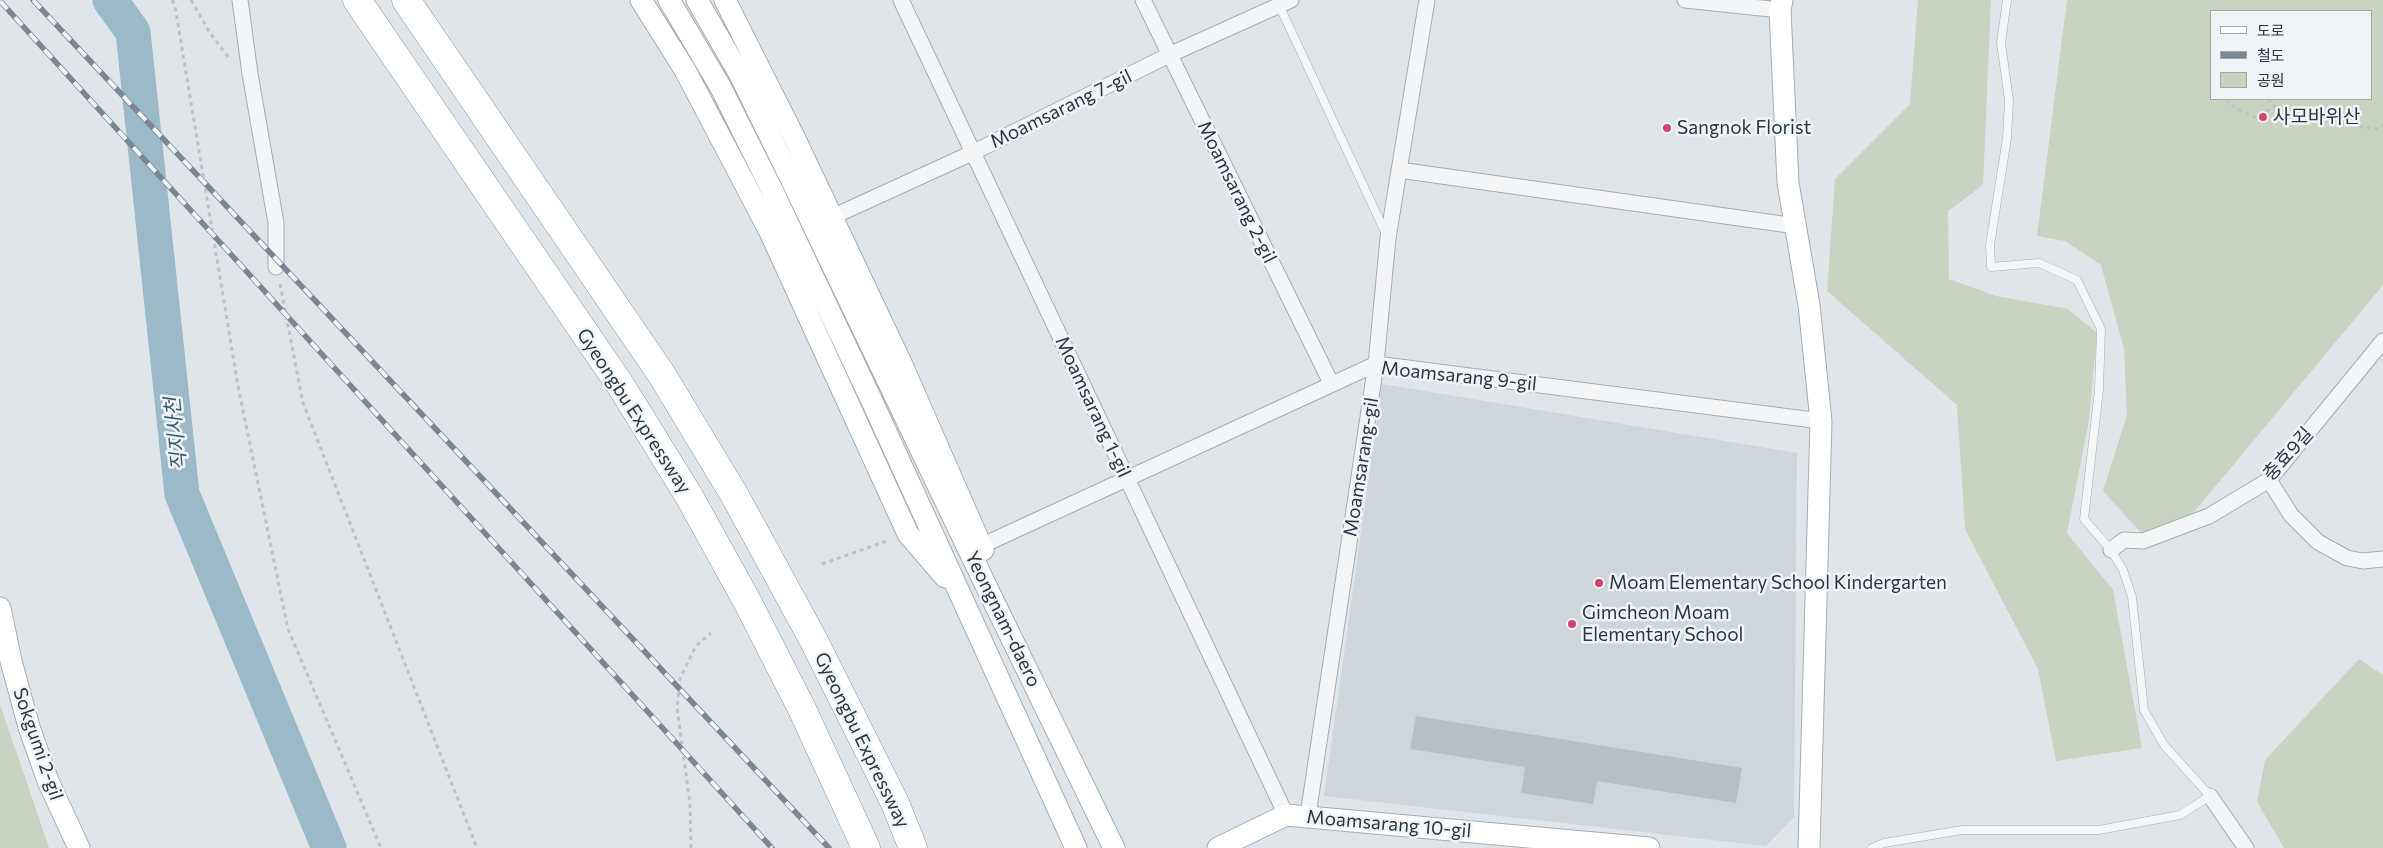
<!DOCTYPE html>
<html>
<head>
<meta charset="utf-8">
<style>
	body { margin:0 }
	#map { position:relative; width:2383px; height:848px; overflow:hidden; background:#e0e5e9; font-family:Commissioner,"Noto Sans KR",sans-serif }
	canvas { display:block }
	.legend { position:absolute; left:2210px; top:10px; width:162px; height:90px; box-sizing:border-box; background:#f0f4f7; border:1px solid #a0a8ae; margin:0; padding:6px 9px; list-style:none; font-size:15px; color:#293541 }
	.legend li { display:flex; align-items:center; gap:10px; height:25px }
	.legend b { width:25px; border:1px solid #a0a8ae }
</style>
</head>
<body>
<div id="map">
<canvas width="2383" height="848"></canvas>
<ul class="legend">
<li><b style="height:6px;background:#fff"></b>도로</li>
<li><b style="height:6px;background:#7a8793"></b>철도</li>
<li><b style="height:14px;background:#c9d3c1"></b>공원</li>
</ul>
</div>
<script>
const context = document.querySelector('canvas').getContext('2d');
context.lineJoin = 'round';
function paint(path, color) { context.fillStyle = color; context.fill(path, 'evenodd'); }
const poly = rows => new Path2D(rows.map(r => 'M' + r).join(''));
function stroke(path, color, width, dash) { context.strokeStyle = color; context.lineWidth = width; context.lineCap = dash ? 'butt' : 'round'; context.setLineDash(dash || []); context.stroke(path); }
function label(font, color, halo, rows, align = 'center') {
  context.font = font + ' Commissioner,"Noto Sans KR",sans-serif'; context.lineWidth = 5; context.setLineDash([]); context.textBaseline = 'middle'; context.strokeStyle = halo; context.fillStyle = color; for (const [text, x, y, turn = 0] of rows) {
    context.save(); context.translate(x, y); context.rotate((+turn || 0) * Math.PI / 180); context.textAlign = isNaN(turn) ? turn : align; if (halo) context.strokeText(text, 0, 0); context.fillText(text, 0, 0); context.restore();
  }
}
const built = poly([
	[1382,384,1797,453,1794,817,1766,846,1324,796]
]);
const green = poly([
	[1918,0,1991,0,1983,185,1948,211,1949,279,1996,296,2068,309,2097,333,2089,420,2067,533,2113,590,2142,748,2056,761,2038,669,1965,529,1957,405,1827,291,1835,179,1910,104],
	[2067,0,2383,0,2383,285,2190,517,2142,534,2103,491,2127,415,2124,349,2101,265,2065,241,2037,236],
	[2212,11,2372,11,2372,99,2212,99],
	[2359,659,2383,675,2383,848,2284,848,2257,802,2265,760],
	[0,705,26,780,49,848,0,848]
]);
const river = poly([
	[110,0,133,32,182,494,329,848]
]);
const building = poly([
	[1416,716,1742,768,1736,803,1597,781,1593,804,1521,793,1525,767,1410,749]
]);
const path = poly([
	[172,0,175,6,238,386,288,629,381,848],
	[191,0,210,33,229,58],
	[2228,99,2227,101,2238,110,2257,118,2274,106],
	[2268,99,2274,106,2317,119,2376,129,2383,125],
	[280,284,303,403,477,848],
	[822,564,890,540],
	[691,848,690,804,677,708,680,678,696,646,711,633]
]);
const lane = poly([
	[1279,5,1386,234],
	[1872,848,1884,843,1962,830,2099,830,2180,815,2210,796,2164,745,2144,710,2132,597,2123,570,2111,550,2084,519,2099,390,2101,329,2077,280,2039,263,1991,267,1990,245,2007,138,2009,100,2001,43,2007,0]
]);
const street = poly([
	[240,0,250,74,276,223,276,267],
	[901,0,1286,815],
	[1143,0,1331,383],
	[1685,0,1780,10],
	[1399,170,1796,226],
	[832,217,972,153,1169,55,1291,0],
	[2269,480,2291,515,2318,542,2347,558,2363,561,2383,559],
	[983,545,1376,364,1821,421],
	[2111,550,2124,540,2143,541,2209,516,2269,480,2383,341],
	[2210,796,2246,848],
	[1308,815,1376,364,1388,238,1427,0]
]);
const secondary = poly([
	[641,0,685,70,769,230,908,534,945,577],
	[669,0,720,86,773,192,871,399,1076,848],
	[697,0,739,73,791,179,989,592,1114,848],
	[725,0,795,139,902,365,983,550],
	[1782,0,1780,10,1788,183,1809,305,1821,421,1809,848],
	[0,608,11,661,29,727,48,781,79,848],
	[1218,848,1286,815,1649,848]
]);
const highway = poly([
	[357,0,621,386,689,496,748,603,802,709,866,848],
	[406,0,662,375,735,496,814,641,895,803,913,848]
]);
const rail = poly([
	[33,0,829,848],
	[0,1,772,848]
]);
const markers = [
	[2263,117,5,"#ce466f"],
	[1667,128,5,"#ce466f"],
	[1599,583,5,"#ce466f"],
	[1572,624,5,"#ce466f"]
];
const streetNames = [
	["Moamsarang 7-gil",1061,109,-26],
	["Moamsarang 2-gil",1237,192,64],
	["Moamsarang 9-gil",1459,376,6],
	["Moamsarang 1-gil",1093,407,65],
	["Gyeongbu Expressway",634,411,57],
	["충효9길",2288,454,-48],
	["Moamsarang-gil",1361,467,-81],
	["Yeongnam-daero",1003,619,64],
	["Gyeongbu Expressway",862,740,64],
	["Sokgumi 2-gil",38,744,71],
	["Moamsarang 10-gil",1389,824,5]
];
const poiNames = [
	["사모바위산",2273,117],
	["Sangnok Florist",1677,128],
	["Moam Elementary School Kindergarten",1609,583],
	["Gimcheon Moam",1582,613],
	["Elementary School",1582,635]
];
const waterNames = [
	["직지사천",176,434,-96]
];
paint(built, '#ced5db');
paint(green, '#c9d3c1');
stroke(river, '#9bb9c9', 35);
paint(building, '#b7bfc6');
stroke(lane, '#a5adb3', 9);
stroke(street, '#a5adb3', 17);
stroke(secondary, '#a5adb3', 23);
stroke(highway, '#8895a0', 29);
stroke(path, '#bec3c8', 3, [4, 4]);
stroke(lane, '#f3f5f7', 8);
stroke(street, '#f3f5f7', 15);
stroke(secondary, '#fff', 21);
stroke(highway, '#fff', 28);
stroke(rail, '#7a8793', 5.5);
stroke(rail, '#f0f4f7', 4, [11]);
for (const [x, y, r, color] of markers) { const dot = new Path2D(); dot.arc(x, y, r, 0, 2 * Math.PI); context.fillStyle = color; context.fill(dot); stroke(dot, '#f0f4f7', 2); }
label('19px', '#293541', '#f0f4f7', streetNames);
label('19px', '#293541', '#f0f4f7', poiNames, 'left');
label('italic 20px', '#335a74', '#f0f4f7', waterNames);
</script>
</body>
</html>
